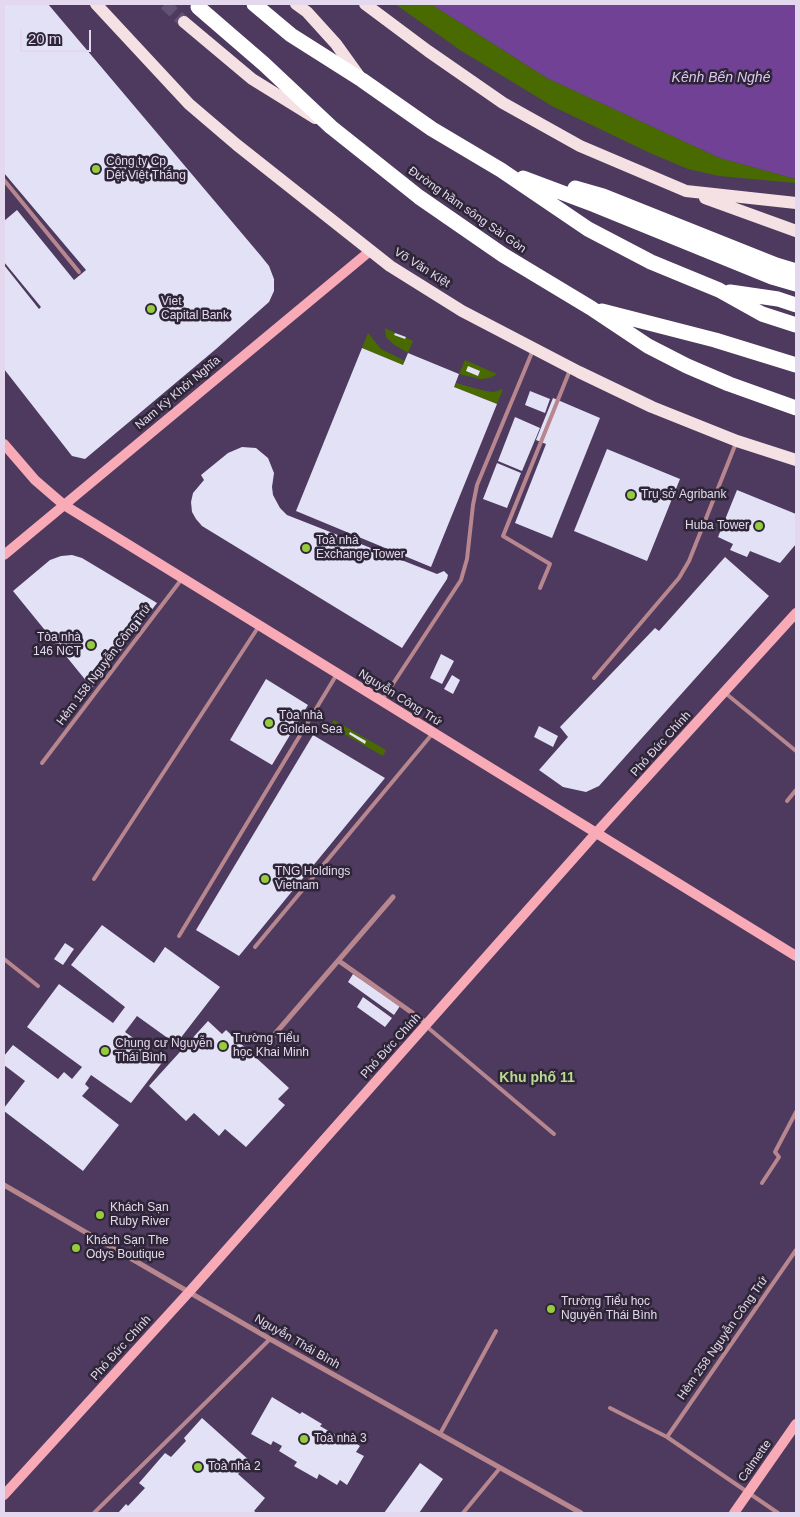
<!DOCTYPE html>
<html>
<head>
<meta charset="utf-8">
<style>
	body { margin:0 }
	#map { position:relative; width:800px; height:1517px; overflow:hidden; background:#4d3a5e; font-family:Arial,sans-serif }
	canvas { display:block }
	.frame { position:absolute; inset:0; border:5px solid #e3d8ee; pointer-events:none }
	.scale { position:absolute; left:20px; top:30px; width:71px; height:22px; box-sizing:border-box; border:2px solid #e3d8ee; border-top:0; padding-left:6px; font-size:15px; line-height:18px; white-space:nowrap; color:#e3d8ee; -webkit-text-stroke:4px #2e2637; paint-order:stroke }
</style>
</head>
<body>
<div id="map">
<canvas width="800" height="1517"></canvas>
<div class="frame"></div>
<div class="scale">20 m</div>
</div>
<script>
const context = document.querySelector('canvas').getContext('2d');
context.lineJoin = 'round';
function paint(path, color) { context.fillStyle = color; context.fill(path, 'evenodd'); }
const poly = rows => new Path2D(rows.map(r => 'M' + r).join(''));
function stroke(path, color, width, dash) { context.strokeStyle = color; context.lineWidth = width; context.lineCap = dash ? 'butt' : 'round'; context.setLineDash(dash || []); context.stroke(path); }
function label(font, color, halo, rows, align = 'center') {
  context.font = font + ' Arial,sans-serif'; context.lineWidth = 5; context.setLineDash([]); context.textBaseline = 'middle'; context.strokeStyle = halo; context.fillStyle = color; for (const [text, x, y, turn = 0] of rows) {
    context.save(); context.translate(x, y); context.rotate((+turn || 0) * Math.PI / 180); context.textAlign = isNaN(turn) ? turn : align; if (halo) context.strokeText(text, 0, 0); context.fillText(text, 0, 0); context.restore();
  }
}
const green = poly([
	[395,4,431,4,547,78,720,158,796,179,796,183,719,176,688,169,650,153,552,106,460,50],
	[385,328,413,341,408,353,393,344,386,337],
	[368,333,381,349,405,361,403,365,362,348],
	[465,360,497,374,490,378,480,379,459,374],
	[456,383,485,391,494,392,503,389,497,404,454,387],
	[334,720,386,750,383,756,330,726]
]);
const water = poly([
	[431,4,796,4,796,179,720,158,547,78]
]);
const building = poly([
	[4,4,48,4,261,256,269,266,274,279,274,291,269,302,216,349,85,459,72,456,4,369,4,265,39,309,41,307,4,262,4,221,17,210,74,280,86,270,4,173],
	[395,333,406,337,405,339,394,335],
	[362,348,403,365,408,353,459,374,454,387,497,404,431,567,296,511],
	[468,366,480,371,478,376,466,371],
	[530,391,550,399,545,413,525,405],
	[553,398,600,418,552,538,515,523,546,444,536,440],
	[515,417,540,428,522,471,498,461],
	[242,447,256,448,268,458,274,473,272,487,273,495,280,508,287,515,437,574,444,571,448,575,447,579,402,648,202,526,196,519,192,512,191,502,193,493,204,480,201,475,228,453],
	[607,449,680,479,647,561,574,531],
	[497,463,521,473,507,508,483,499],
	[737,490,796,514,796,544,780,563,750,551,747,557,730,550,733,544,718,537],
	[72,555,82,558,157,603,92,688,13,591,50,560,61,556],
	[725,557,769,596,599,786,586,792,563,787,539,770,568,737,560,727,655,628,659,631],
	[441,654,454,661,442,684,430,678],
	[452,675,460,680,453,694,444,689],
	[266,679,308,705,272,765,230,740],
	[539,726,558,736,553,747,534,737],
	[350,732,366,741,365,744,349,734],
	[313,735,385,778,239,956,196,930],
	[102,925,154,963,165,947,220,987,176,1044,137,1016,125,1032,164,1060,131,1103,91,1075,85,1084,89,1088,82,1096,119,1125,83,1171,4,1111,4,1108,25,1081,4,1065,4,1056,13,1045,58,1079,64,1072,72,1079,82,1067,27,1027,59,984,113,1023,125,1007,71,965],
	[65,943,74,949,63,965,54,959],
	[353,974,400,1006,394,1015,348,982],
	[363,997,392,1018,385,1027,357,1007],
	[208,1021,222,1034,226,1030,289,1088,278,1099,285,1105,246,1147,225,1129,219,1136,194,1113,186,1121,149,1086],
	[272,1397,300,1414,302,1412,322,1424,320,1426,337,1436,339,1433,360,1446,356,1452,364,1456,347,1485,340,1480,337,1485,319,1474,317,1479,294,1466,297,1462,279,1451,282,1446,273,1441,271,1445,251,1434],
	[202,1418,250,1461,238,1474,265,1498,254,1511,257,1513,118,1513,126,1504,128,1506,145,1488,139,1483,165,1453,171,1457,186,1441,184,1438],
	[420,1463,443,1479,419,1513,384,1513]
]);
const primaryTunnel = poly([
	[165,4,184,22]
]);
const lane = poly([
	[4,180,79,272],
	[540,588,550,564,503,536,570,370],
	[594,678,679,578,689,561,736,443],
	[724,692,796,751],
	[383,699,461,580,467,559,473,505,477,485,533,350],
	[42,763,181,580],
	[787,801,796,790],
	[94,879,259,626],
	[179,936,337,674],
	[255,947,433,733],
	[4,959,38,986],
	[426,1026,554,1134],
	[762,1183,779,1157,775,1152,796,1112],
	[610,1408,667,1437,778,1513],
	[440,1434,496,1331],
	[667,1437,796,1250],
	[94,1513,270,1339],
	[463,1513,500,1468]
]);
const street = poly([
	[339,961,428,1024],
	[262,1049,393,897],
	[4,1185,270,1339,581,1513]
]);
const secondary = poly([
	[4,444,35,480,64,505,796,956],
	[4,555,370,251],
	[4,1495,190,1291,596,833,796,613],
	[734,1513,796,1424]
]);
const primary = poly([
	[96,4,189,104,237,145,390,266,462,311,579,372,652,407,737,441,796,460],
	[296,4,307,12,336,44,359,76],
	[365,4,428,51,503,103,580,146,686,191,796,203],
	[184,22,252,79,315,118],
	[705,198,796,231]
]);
const highway = poly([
	[254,4,291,35,362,80,432,129,501,170,588,229,651,262,719,290,762,314,796,325],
	[198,7,264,64,331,127,419,197,503,255,591,308,648,346,687,366,729,384,796,408],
	[523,178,595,205,772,277,796,284],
	[575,188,603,196,776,265,796,271],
	[730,292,778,299,796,305],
	[602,311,715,340,796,365]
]);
const markers = [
	[96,169,5,"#95cc3b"],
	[151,309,5,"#95cc3b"],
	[631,495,5,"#95cc3b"],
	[759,526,5,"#95cc3b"],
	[306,548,5,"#95cc3b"],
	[91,645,5,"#95cc3b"],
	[269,723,5,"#95cc3b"],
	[265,879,5,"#95cc3b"],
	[223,1046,5,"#95cc3b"],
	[105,1051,5,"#95cc3b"],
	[100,1215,5,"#95cc3b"],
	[76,1248,5,"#95cc3b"],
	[551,1309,5,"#95cc3b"],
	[304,1439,5,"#95cc3b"],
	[198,1467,5,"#95cc3b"]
];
const poiNames = [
	["Công ty Cp",106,162],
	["Dệt Việt Thắng",106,176],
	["Viet",161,302],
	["Capital Bank",161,316],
	["Trụ sở Agribank",641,495],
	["Huba Tower",749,526,"right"],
	["Toà nhà",316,541],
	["Exchange Tower",316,555],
	["Tòa nhà",81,638,"right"],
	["146 NCT",81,652,"right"],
	["Tòa nhà",279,716],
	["Golden Sea",279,730],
	["TNG Holdings",275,872],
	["Vietnam",275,886],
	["Trường Tiểu",233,1039],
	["học Khai Minh",233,1053],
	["Chung cư Nguyễn",115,1044],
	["Thái Bình",115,1058],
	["Khách Sạn",110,1208],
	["Ruby River",110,1222],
	["Khách Sạn The",86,1241],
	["Odys Boutique",86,1255],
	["Trường Tiểu học",561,1302],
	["Nguyễn Thái Bình",561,1316],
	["Toà nhà 3",314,1439],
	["Toà nhà 2",208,1467]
];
const streetNames = [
	["Đường hầm sông Sài Gòn",467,210,35],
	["Võ Văn Kiệt",422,268,32],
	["Nam Kỳ Khởi Nghĩa",178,393,-40],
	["Hẻm 158 Nguyễn Công Trứ",104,665,-53],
	["Nguyễn Công Trứ",400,698,32],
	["Phó Đức Chính",661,744,-48],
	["Phó Đức Chính",391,1046,-48],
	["Hẻm 258 Nguyễn Công Trứ",723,1338,-55],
	["Nguyễn Thái Bình",297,1342,30],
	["Phó Đức Chính",121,1348,-48],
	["Calmette",755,1461,-55]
];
const waterNames = [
	["Kênh Bến Nghé",721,78]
];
const neighbourhoodNames = [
	["Khu phố 11",537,1078]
];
paint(green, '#486a01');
paint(water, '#714196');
paint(building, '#e2e1f6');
stroke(primaryTunnel, '#645274', 12, [12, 6]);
stroke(lane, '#b8868e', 4);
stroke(street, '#b8868e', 5);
stroke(secondary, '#f8aab7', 10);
stroke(primary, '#f5e0e3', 12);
stroke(highway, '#fff', 15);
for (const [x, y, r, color] of markers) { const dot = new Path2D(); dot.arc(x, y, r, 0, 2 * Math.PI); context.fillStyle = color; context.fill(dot); stroke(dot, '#2e2637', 2); }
label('12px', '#e3d8ee', '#2e2637', poiNames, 'left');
label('12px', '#e3d8ee', '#2e2637', streetNames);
label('italic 14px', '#dfc7f5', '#2e2637', waterNames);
label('bold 14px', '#bada93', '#2e2637', neighbourhoodNames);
</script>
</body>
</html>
